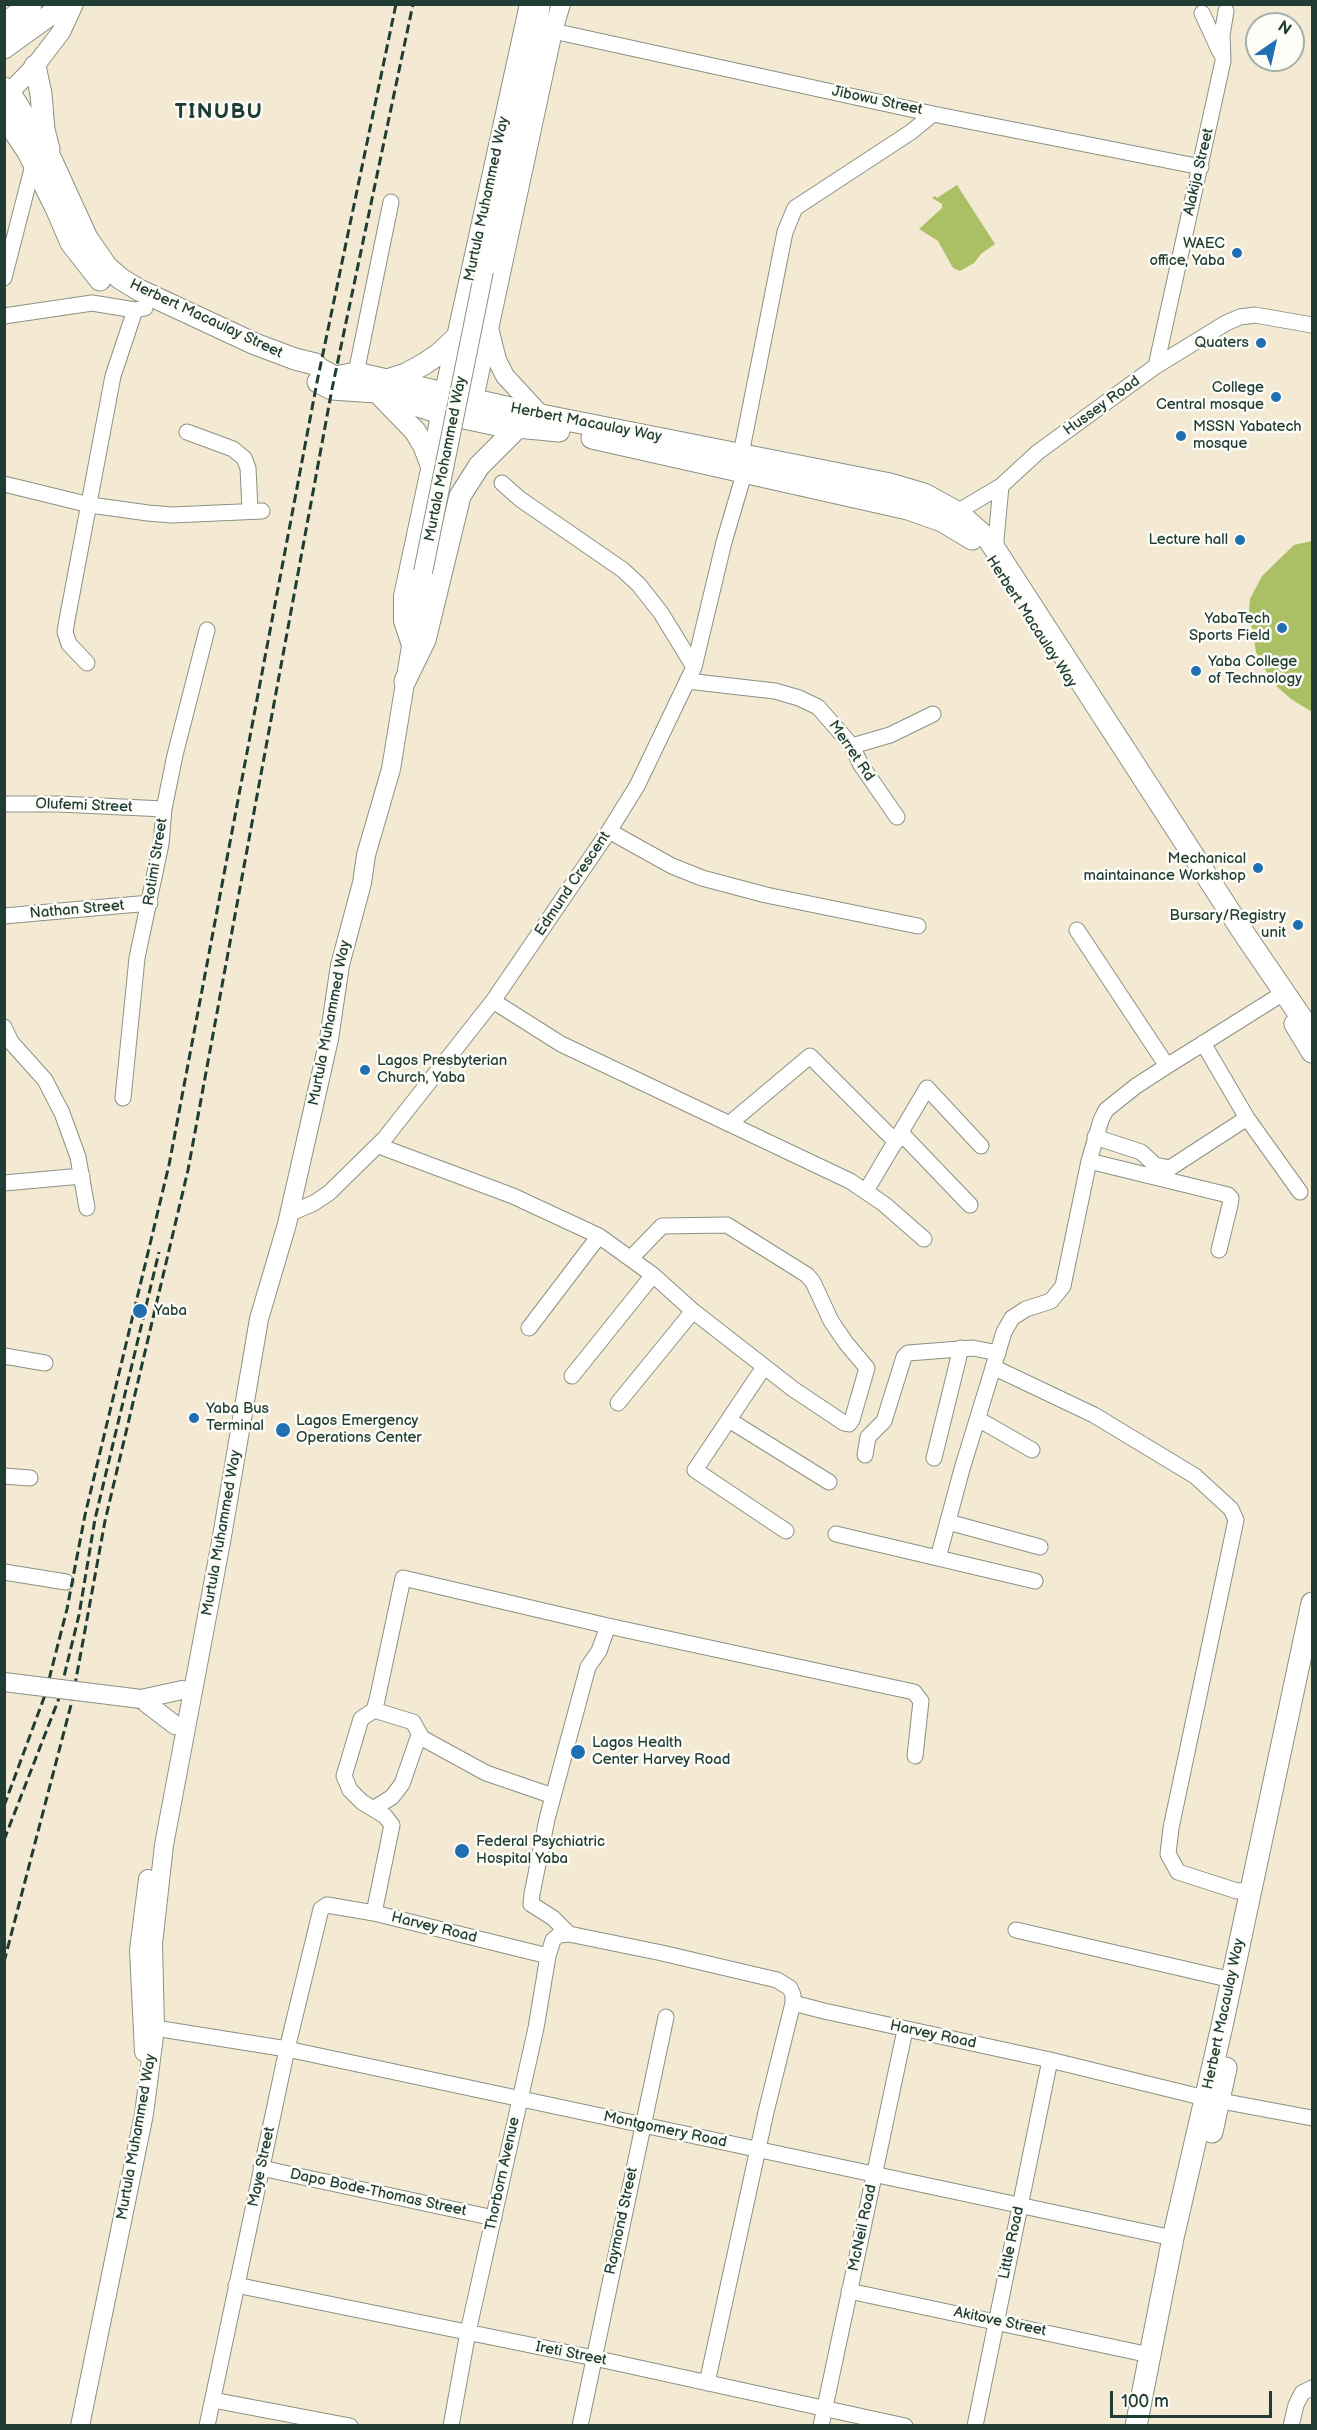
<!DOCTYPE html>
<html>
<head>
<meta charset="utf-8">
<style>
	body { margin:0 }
	#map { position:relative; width:1317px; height:2430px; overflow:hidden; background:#f4e9d2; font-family:"Balsamiq Sans",sans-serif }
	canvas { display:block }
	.frame { position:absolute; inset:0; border:6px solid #1f3d34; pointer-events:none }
	.north { position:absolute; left:1245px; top:12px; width:60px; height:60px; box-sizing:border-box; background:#fdfcf7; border:2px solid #a4b0a9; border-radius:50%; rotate:34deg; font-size:16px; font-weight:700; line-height:24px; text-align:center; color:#1f3d34 }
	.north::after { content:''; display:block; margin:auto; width:21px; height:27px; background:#1f6fb2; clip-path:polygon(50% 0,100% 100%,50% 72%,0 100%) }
	.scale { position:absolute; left:1110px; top:2391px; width:162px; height:27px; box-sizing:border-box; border:3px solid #1f3d34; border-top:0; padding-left:8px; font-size:18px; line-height:21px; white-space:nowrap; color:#1f3d34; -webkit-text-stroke:4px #fdfcf7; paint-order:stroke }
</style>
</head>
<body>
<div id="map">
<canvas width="1317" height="2430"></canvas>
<div class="frame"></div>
<div class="north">N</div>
<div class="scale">100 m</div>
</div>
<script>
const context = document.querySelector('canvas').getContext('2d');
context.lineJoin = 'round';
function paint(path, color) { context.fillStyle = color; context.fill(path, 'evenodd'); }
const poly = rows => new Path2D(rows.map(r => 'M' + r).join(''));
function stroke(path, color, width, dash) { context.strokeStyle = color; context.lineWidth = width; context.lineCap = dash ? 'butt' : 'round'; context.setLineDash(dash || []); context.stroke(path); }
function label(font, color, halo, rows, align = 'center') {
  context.font = font + ' "Balsamiq Sans",sans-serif'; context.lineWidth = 5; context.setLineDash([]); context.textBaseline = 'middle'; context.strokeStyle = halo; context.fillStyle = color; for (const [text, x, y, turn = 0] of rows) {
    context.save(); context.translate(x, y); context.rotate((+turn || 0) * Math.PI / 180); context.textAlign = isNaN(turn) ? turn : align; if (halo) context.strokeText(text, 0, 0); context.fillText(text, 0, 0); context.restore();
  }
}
const green = poly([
	[957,185,995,244,981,254,974,263,960,271,953,268,938,241,919,229,942,208,942,204,932,198,935,196,937,198],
	[1312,541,1312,712,1291,699,1275,685,1266,671,1256,652,1249,611,1250,599,1262,576,1294,545]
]);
const minor = poly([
	[1202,13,1220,52],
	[553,31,933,114,1201,167],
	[4,278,33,165],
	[4,316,92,303,135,310],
	[1156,366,1223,61,1222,35,1226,11],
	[356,373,391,202],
	[187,432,233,449,244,458,248,468,250,510],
	[741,454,785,232,795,208,911,132,933,114],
	[502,483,520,499,623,570,639,585,661,613,694,667],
	[4,484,90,505,148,513,172,515,262,511],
	[957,512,1001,486,1038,452,1156,366,1226,323,1240,317,1255,315,1312,325],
	[995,551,1001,486],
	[87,663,69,644,65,632,67,620,113,376,135,310,145,308],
	[687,681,775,691,799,698,818,707,852,746,861,765,897,817],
	[852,746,890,735,933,714],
	[4,804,59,804,164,809],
	[609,831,672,866,702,878,766,895,918,926],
	[4,916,150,903],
	[1077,930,1167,1066],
	[493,1001,561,1044,850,1181,884,1204,924,1239],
	[4,1027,11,1042,45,1080,62,1113,78,1157,87,1208],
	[1203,1043,1247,1118,1300,1192],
	[123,1098,137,958,161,844,164,809,175,755,207,630],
	[729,1124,810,1056,896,1142],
	[901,1133,970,1205],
	[1095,1137,1141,1152,1155,1165,1170,1168,1247,1118],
	[379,1146,513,1196,599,1236,653,1275,693,1311,793,1389,844,1423,849,1424,852,1420,867,1368,846,1343,831,1321,813,1282,807,1275,727,1225,662,1226,631,1258],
	[1089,1161,1228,1195,1231,1198,1230,1205,1219,1250],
	[4,1183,82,1176],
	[866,1191,927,1088,981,1146],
	[287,1222,291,1213,314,1203,329,1193,385,1138,493,1001,609,831,637,786,694,667,724,542,744,474],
	[529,1328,599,1236],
	[4,1356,45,1363],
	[764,1367,695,1470,786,1531],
	[993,1367,1094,1415,1195,1476,1231,1509,1236,1520,1171,1828,1168,1854,1178,1872,1237,1891,1252,1890],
	[572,1376,653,1275],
	[618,1403,693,1311],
	[978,1419,1032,1450],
	[729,1420,829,1482],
	[865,1455,868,1437,884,1421,904,1357,908,1353,973,1348,998,1353],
	[934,1458,961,1348],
	[4,1476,30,1478],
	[948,1522,1040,1547],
	[836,1534,1035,1581],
	[938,1558,962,1469,1004,1332,1012,1318,1026,1309,1051,1301,1063,1286,1089,1161,1101,1120,1106,1110,1136,1086,1167,1066,1277,997],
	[4,1572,66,1582],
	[374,1710,413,1722,422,1738,486,1773,553,1796],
	[373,1809,392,1797,402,1784,419,1735],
	[374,1913,392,1825,385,1816,362,1802,350,1790,344,1776,361,1719,374,1710,377,1700,403,1578,608,1626,914,1692,921,1701,915,1756],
	[1016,1930,1232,1980],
	[569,1934,553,1918,531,1904,532,1894,547,1819,585,1678,588,1667,599,1651,608,1626],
	[155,2028,287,2049,1173,2238],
	[261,2168,494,2218],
	[236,2285,594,2358,905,2426],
	[849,2291,1150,2355],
	[707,2383,766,2112,793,2003],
	[213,2400,350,2426],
	[207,2426,287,2049,321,1909,327,1905,374,1913,548,1956],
	[451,2426,468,2332,536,2028,548,1956,553,1940,559,1935,569,1934,662,1953,777,1980,790,1988,793,1995,793,2003,824,2011,1050,2060,1205,2098,1312,2118],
	[580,2426,666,2017],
	[821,2426,905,2030],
	[975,2426,1050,2060],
	[1291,2426,1296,2405,1302,2393,1312,2388]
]);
const major = poly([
	[4,98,35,66,61,32,74,4],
	[486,264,524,102,541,4],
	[490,332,497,360,505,376,541,415],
	[471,413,553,31,561,4],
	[411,645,403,621,403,596,431,465,444,392,529,4],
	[141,1699,175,1725],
	[141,1699,182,1690],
	[144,2052,139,1950,148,1879],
	[80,2426,144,2114,155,2028,153,1944,164,1845,221,1542,259,1319,287,1224,329,1039,340,965,362,883,366,855,391,769,423,572]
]);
const highway = poly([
	[4,24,31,4],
	[4,48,65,4],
	[35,66,41,94,44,130,49,149],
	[4,88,10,93,51,159,87,238,107,267,121,279,139,290,255,344,295,359,315,364,320,369,335,377,356,373,541,415,890,484,924,494,957,512,989,540,1243,932,1312,1033],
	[4,116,28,152,56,208,71,243,100,280],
	[387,380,406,374,424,364,439,354,457,337],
	[318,382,332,389,376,392,440,413,497,425,559,431],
	[381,396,415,431,424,446,431,465],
	[592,438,908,509,942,521,972,539],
	[405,681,425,640,460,496,479,466,518,427],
	[1295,1024,1312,1052],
	[1212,2132,1226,2068],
	[1136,2426,1173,2238,1222,2026,1312,1603]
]);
const rail = poly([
	[4,1806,45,1695,67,1609,85,1515,169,1165,317,382,396,4],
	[4,1840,58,1701,79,1615,95,1519,159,1252],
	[4,1962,72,1701,105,1521,188,1170,332,389,413,4]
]);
const majorBridge = poly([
	[423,572,484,271],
	[4,1682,141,1699]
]);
const markers = [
	[1237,253,6,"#1f6fb2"],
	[1261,343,6,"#1f6fb2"],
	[1276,397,6,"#1f6fb2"],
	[1181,436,6,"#1f6fb2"],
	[1240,540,6,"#1f6fb2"],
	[1282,628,6,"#1f6fb2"],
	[1196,671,6,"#1f6fb2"],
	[1258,868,6,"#1f6fb2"],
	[1298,925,6,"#1f6fb2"],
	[365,1070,6,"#1f6fb2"],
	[140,1311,8,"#1f6fb2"],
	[194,1418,6,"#1f6fb2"],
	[283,1430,8,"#1f6fb2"],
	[578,1752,8,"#1f6fb2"],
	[462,1851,8,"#1f6fb2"]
];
const streetNames = [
	["Jibowu Street",877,101,12],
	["Alakija Street",1199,172,-77],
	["Murtula Muhammed Way",487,199,-78],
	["Herbert Macaulay Street",206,319,25],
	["Hussey Road",1102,406,-36],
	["Herbert Macaulay Way",586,423,11],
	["Murtala Mohammed Way",446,459,-79],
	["Herbert Macaulay Way",1031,622,57],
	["Merret Rd",851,751,56],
	["Olufemi Street",84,806,2],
	["Rotimi Street",156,862,-81],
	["Edmund Crescent",573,884,-56],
	["Nathan Street",77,910,-5],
	["Murtula Muhammed Way",330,1023,-79],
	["Murtula Muhammed Way",222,1533,-80],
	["Harvey Road",434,1928,14],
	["Herbert Macaulay Way",1224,2014,-78],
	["Harvey Road",933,2035,12],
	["Montgomery Road",665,2130,12],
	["Murtula Muhammed Way",137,2137,-80],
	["Maye Street",262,2167,-78],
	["Thorborn Avenue",503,2174,-78],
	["Dapo Bode-Thomas Street",378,2193,12],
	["Raymond Street",622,2221,-78],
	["McNeil Road",863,2228,-78],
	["Little Road",1012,2243,-78],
	["Akitove Street",1000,2322,12],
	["Ireti Street",571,2354,11]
];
const poiNames = [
	["WAEC",1225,244,"right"],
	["office, Yaba",1225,261,"right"],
	["Quaters",1249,343,"right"],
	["College",1264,388,"right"],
	["Central mosque",1264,405,"right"],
	["MSSN Yabatech",1193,427],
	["mosque",1193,444],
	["Lecture hall",1228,540,"right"],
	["YabaTech",1270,619,"right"],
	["Sports Field",1270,636,"right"],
	["Yaba College",1208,662],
	["of Technology",1208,679],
	["Mechanical",1246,859,"right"],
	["maintainance Workshop",1246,876,"right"],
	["Bursary/Registry",1286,916,"right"],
	["unit",1286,933,"right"],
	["Lagos Presbyterian",377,1061],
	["Church, Yaba",377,1078],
	["Yaba",154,1311],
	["Yaba Bus",206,1409],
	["Terminal",206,1426],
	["Lagos Emergency",296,1421],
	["Operations Center",296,1438],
	["Lagos Health",592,1743],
	["Center Harvey Road",592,1760],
	["Federal Psychiatric",476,1842],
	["Hospital Yaba",476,1859]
];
const districtNames = [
	["TINUBU",219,113]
];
paint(green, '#abc064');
stroke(minor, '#8a9383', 17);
stroke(major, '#8a9383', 20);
stroke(highway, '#8a9383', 23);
stroke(minor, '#fff', 15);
stroke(major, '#fff', 18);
stroke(highway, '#fff', 21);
stroke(rail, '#1f3d34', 3, [9, 4.5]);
stroke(majorBridge, '#8a9383', 20, []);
stroke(majorBridge, '#fff', 18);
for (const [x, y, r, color] of markers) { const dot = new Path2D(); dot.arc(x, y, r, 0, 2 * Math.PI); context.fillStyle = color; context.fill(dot); stroke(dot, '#fdfcf7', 2); }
label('15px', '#1f3d34', '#fdfcf7', streetNames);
label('15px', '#1f3d34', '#fdfcf7', poiNames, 'left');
context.letterSpacing = '1.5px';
label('bold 21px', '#1f3d34', '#fdfcf7', districtNames);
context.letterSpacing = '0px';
</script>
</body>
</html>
